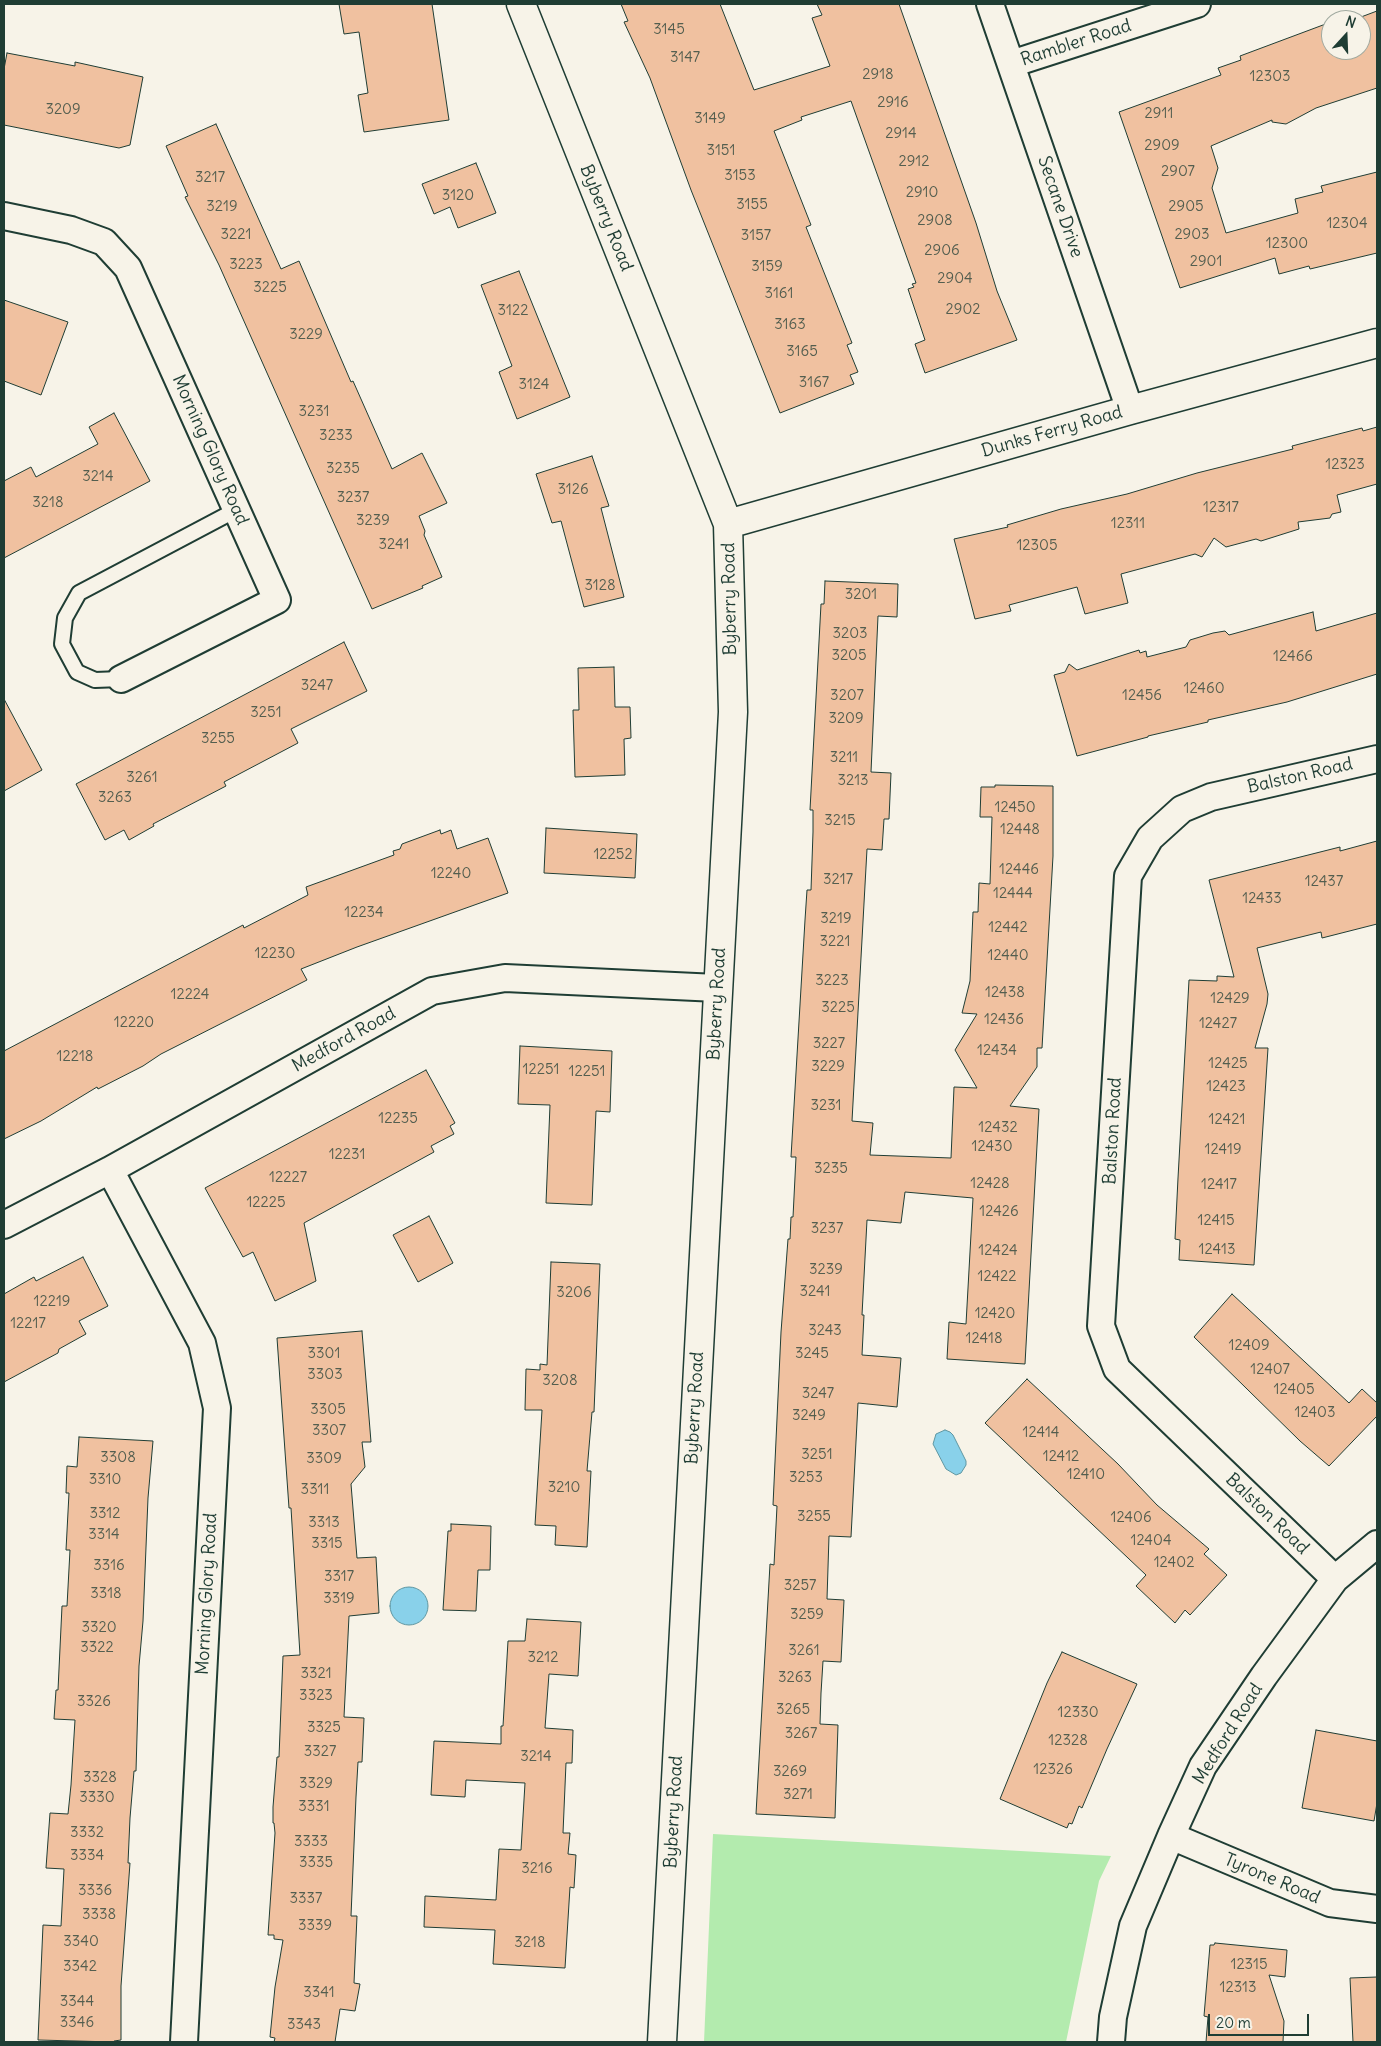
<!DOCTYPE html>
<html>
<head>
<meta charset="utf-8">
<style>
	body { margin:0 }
	#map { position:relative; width:1381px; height:2046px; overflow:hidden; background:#f7f3e8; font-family:Delius,sans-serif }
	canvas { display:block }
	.frame { position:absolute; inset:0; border:5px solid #1f3d34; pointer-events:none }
	.north { position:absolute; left:1321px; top:10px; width:50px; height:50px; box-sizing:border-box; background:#f7f3e8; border:1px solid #a1aaa0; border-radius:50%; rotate:20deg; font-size:14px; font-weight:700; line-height:20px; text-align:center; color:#1f3d34 }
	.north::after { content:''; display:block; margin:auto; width:18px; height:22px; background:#1f3d34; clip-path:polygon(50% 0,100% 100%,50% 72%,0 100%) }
	.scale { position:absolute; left:1208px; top:2014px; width:101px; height:22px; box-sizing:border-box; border:2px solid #1f3d34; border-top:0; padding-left:6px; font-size:15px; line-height:18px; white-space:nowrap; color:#1f3d34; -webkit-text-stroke:4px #f7f3e8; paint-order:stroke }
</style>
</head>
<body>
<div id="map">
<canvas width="1381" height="2046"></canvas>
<div class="frame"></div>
<div class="north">N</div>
<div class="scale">20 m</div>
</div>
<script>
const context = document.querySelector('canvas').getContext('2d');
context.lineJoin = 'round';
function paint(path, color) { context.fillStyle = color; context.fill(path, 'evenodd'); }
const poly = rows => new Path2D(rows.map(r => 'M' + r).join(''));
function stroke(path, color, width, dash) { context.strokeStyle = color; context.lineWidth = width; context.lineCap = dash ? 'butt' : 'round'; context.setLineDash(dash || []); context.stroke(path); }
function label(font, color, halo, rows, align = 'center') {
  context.font = font + ' Delius,sans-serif'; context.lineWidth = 5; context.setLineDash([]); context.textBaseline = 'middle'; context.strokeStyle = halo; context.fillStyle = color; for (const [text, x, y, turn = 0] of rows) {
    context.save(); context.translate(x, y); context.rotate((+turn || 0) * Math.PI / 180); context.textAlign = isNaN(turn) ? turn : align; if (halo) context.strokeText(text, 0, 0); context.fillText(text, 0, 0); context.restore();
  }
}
const green = poly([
	[713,1834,1111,1856,1099,1881,1066,2042,704,2042]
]);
const water = poly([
	[945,1430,950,1432,953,1435,966,1461,966,1465,961,1473,956,1475,946,1469,933,1444,936,1434,945,1430],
	'390 1606a19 19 0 1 1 38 0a19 19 0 1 1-38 0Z'
]);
const building = poly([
	[339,4,432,4,449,120,364,132,358,95,368,93,359,32,344,34,339,4],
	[621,4,720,4,754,90,830,66,812,18,822,15,817,4,899,4,976,223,997,291,1017,340,925,373,915,344,925,340,908,289,914,287,912,284,916,283,851,101,801,117,802,120,774,131,811,225,806,227,852,343,847,345,858,372,850,375,854,384,780,413,691,190,650,78,624,22,628,21,621,4],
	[1377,11,1377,88,1316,108,1286,124,1272,122,1272,120,1211,146,1218,168,1212,188,1226,233,1298,213,1295,199,1323,192,1321,186,1377,172,1377,253,1310,269,1309,266,1279,274,1275,258,1180,288,1119,112,1221,75,1218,68,1241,60,1240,56,1331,22,1331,50,1361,50,1361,20,1353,20,1377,11],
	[7,53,75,66,75,62,143,77,130,145,119,148,4,125,4,69,7,53],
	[216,124,281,269,299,261,351,382,353,381,392,469,422,453,447,503,419,516,425,531,424,535,442,577,422,586,423,588,372,609,219,265,185,197,188,196,166,146,216,124],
	[476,163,496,213,458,228,450,207,434,214,422,184,476,163],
	[519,271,570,397,517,419,499,372,512,366,481,285,519,271],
	[4,300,68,322,41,395,4,381,4,300],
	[114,413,150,481,4,558,4,481,31,467,36,477,98,444,89,427,114,413],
	[1377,427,1377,484,1337,495,1341,512,1332,514,1330,518,1298,522,1299,529,1261,541,1256,539,1226,547,1214,538,1202,557,1195,554,1121,574,1128,603,1085,614,1077,587,1009,605,1011,611,975,619,954,539,1008,527,1007,525,1061,509,1127,494,1197,473,1293,449,1292,446,1362,428,1363,431,1377,427],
	[592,456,609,506,601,508,624,597,584,607,561,521,552,523,536,474,592,456],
	[825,581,898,584,897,617,878,616,871,772,891,773,889,819,884,819,882,850,867,849,852,1121,873,1123,870,1155,951,1158,954,1087,977,1088,955,1050,977,1014,962,1013,970,981,973,912,978,912,979,883,990,884,992,817,980,817,981,787,995,787,995,785,1053,786,1053,856,1042,1048,1037,1048,1037,1067,1010,1106,1039,1109,1025,1364,947,1359,949,1322,966,1324,973,1198,905,1192,901,1223,867,1220,862,1315,864,1315,862,1355,901,1358,897,1407,858,1403,851,1537,829,1536,827,1599,844,1600,841,1662,823,1661,821,1693,820,1724,838,1725,835,1818,756,1814,770,1564,774,1565,777,1506,773,1505,781,1332,788,1239,790,1239,791,1217,793,1217,796,1157,791,1157,805,920,807,890,811,890,813,832,813,810,810,810,821,604,824,604,825,581],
	[1313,612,1316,631,1377,613,1377,674,1287,702,1208,720,1208,722,1148,736,1148,737,1077,756,1054,675,1065,672,1069,664,1077,670,1139,650,1140,653,1146,651,1147,657,1186,647,1190,640,1213,633,1225,631,1229,635,1313,612],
	[344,642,367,691,291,729,298,743,224,782,226,786,153,824,154,826,129,840,124,830,105,840,76,784,344,642],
	[614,667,615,707,630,707,631,738,624,739,625,775,575,777,573,710,579,710,578,668,614,667],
	[4,699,42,770,4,791,4,699],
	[546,828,637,834,635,878,544,873,546,828],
	[440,830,441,834,451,830,457,849,488,838,508,893,357,947,301,969,307,980,161,1054,143,1066,98,1089,97,1087,41,1121,4,1139,4,1051,243,925,244,928,308,895,306,887,394,855,393,851,400,849,402,844,440,830],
	[1377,841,1377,924,1322,938,1321,932,1257,948,1268,994,1267,1004,1255,1048,1268,1048,1254,1265,1179,1260,1180,1240,1175,1239,1178,1178,1189,980,1217,981,1217,976,1234,977,1209,880,1340,847,1340,851,1377,841],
	[520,1046,612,1051,610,1112,596,1111,592,1205,546,1203,550,1105,518,1104,520,1046],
	[426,1070,455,1123,450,1126,454,1134,431,1146,434,1152,304,1223,316,1281,275,1301,253,1252,243,1257,205,1188,426,1070],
	[429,1216,453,1263,418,1282,393,1235,429,1216],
	[83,1257,108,1306,79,1321,86,1334,59,1349,58,1353,4,1382,4,1294,34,1277,36,1281,83,1257],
	[551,1262,600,1264,594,1412,592,1412,587,1471,591,1471,587,1547,555,1545,556,1526,535,1525,542,1410,525,1410,526,1369,540,1370,540,1364,547,1365,551,1262],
	[1232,1294,1349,1403,1362,1389,1377,1403,1377,1416,1329,1466,1300,1441,1194,1337,1232,1294],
	[362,1331,371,1442,362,1442,365,1467,351,1484,357,1558,376,1557,379,1613,349,1616,344,1717,364,1718,362,1762,358,1762,356,1797,351,1916,357,1916,354,1983,360,1984,355,2011,340,2009,335,2042,274,2042,275,2038,270,2037,275,1987,283,1940,274,1939,274,1935,268,1935,275,1833,274,1823,273,1823,273,1807,277,1757,279,1757,283,1656,300,1655,291,1508,289,1508,277,1338,362,1331],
	[1027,1379,1118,1464,1157,1505,1209,1549,1204,1554,1227,1575,1190,1615,1185,1610,1175,1623,1136,1586,1146,1575,985,1423,1027,1379],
	[79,1437,153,1441,148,1498,143,1621,139,1666,136,1771,134,1771,130,1818,128,1863,130,1863,121,1986,121,2040,114,2041,114,2042,38,2040,43,1925,61,1926,64,1869,46,1868,50,1813,68,1814,71,1785,75,1720,54,1719,56,1690,58,1690,62,1606,67,1606,70,1550,66,1550,69,1493,66,1493,67,1466,77,1467,79,1437],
	[451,1524,491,1526,490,1570,478,1570,476,1611,443,1610,448,1531,451,1531,451,1524],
	[527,1619,581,1622,578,1676,549,1674,545,1728,573,1730,572,1763,566,1763,563,1833,570,1833,568,1854,576,1855,574,1888,570,1887,565,1968,493,1964,495,1930,424,1927,425,1896,496,1900,499,1849,521,1850,525,1783,466,1780,465,1797,431,1795,434,1741,501,1744,501,1726,503,1726,508,1641,525,1641,527,1619],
	[1062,1652,1137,1684,1107,1749,1082,1808,1079,1806,1072,1824,1069,1823,1067,1828,1000,1799,1047,1683,1062,1652],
	[1316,1730,1377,1741,1377,1803,1374,1821,1302,1808,1316,1730],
	[1215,1943,1287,1950,1285,1977,1269,1975,1284,2021,1283,2042,1206,2042,1208,2017,1204,2016,1210,1945,1214,1945,1215,1943],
	[1377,1977,1377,2042,1353,2042,1350,1978,1377,1977]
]);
const lane = poly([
	[121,679,95,680,77,672,62,644,65,618,79,593,236,510]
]);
const street = poly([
	[990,4,1130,410],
	[1011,64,1197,4],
	[4,216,71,230,104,242,128,268,277,600,121,679],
	[110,1170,202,1343,217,1408,184,2042],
	[4,1225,110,1170,432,991,505,978,717,988],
	[1335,1579,1117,1369,1101,1326,1128,876,1150,838,1182,809,1211,797,1377,759],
	[1171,1836,1330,1903,1377,1909],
	[1111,2042,1113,2017,1133,1926,1171,1836,1203,1766,1264,1676,1335,1579,1377,1544]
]);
const secondary = poly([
	[521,4,728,524,733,712,662,2042],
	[728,524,1130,410,1377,343]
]);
const numberNames = [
	["3145",669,30],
	["3147",685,58],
	["2918",878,75],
	["12303",1270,77],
	["2916",893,103],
	["3209",63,110],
	["2911",1159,114],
	["3149",710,119],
	["2914",901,134],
	["2909",1162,146],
	["3151",721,151],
	["2912",914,162],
	["2907",1178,172],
	["3153",740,176],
	["3217",210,178],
	["2910",922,193],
	["3120",458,196],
	["3155",752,205],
	["3219",222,207],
	["2905",1186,207],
	["2908",935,221],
	["12304",1347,224],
	["3221",236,235],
	["2903",1192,235],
	["3157",756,236],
	["12300",1287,244],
	["2906",942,251],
	["2901",1206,262],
	["3223",246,265],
	["3159",767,267],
	["2904",955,279],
	["3225",270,288],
	["3161",779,294],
	["2902",963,310],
	["3122",513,311],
	["3163",790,325],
	["3229",306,335],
	["3165",802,352],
	["3167",814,383],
	["3124",534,385],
	["3231",314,412],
	["3233",336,436],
	["12323",1345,465],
	["3235",343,469],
	["3214",98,477],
	["3126",573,490],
	["3237",353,498],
	["3218",48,503],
	["12317",1221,508],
	["3239",373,521],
	["12311",1128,524],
	["3241",394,545],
	["12305",1037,546],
	["3128",600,586],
	["3201",861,595],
	["3203",850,634],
	["3205",849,656],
	["12466",1293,657],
	["3247",317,686],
	["12460",1204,689],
	["3207",847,696],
	["12456",1142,696],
	["3251",266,713],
	["3209",846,719],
	["3255",218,739],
	["3211",844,758],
	["3261",142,778],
	["3213",853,781],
	["3263",115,798],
	["12450",1015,808],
	["3215",840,821],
	["12448",1020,830],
	["12252",613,855],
	["12446",1019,870],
	["12240",451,874],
	["3217",838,880],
	["12437",1324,882],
	["12444",1013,894],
	["12433",1262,899],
	["12234",364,913],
	["3219",836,919],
	["12442",1008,928],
	["3221",835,942],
	["12230",275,954],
	["12440",1008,956],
	["3223",832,981],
	["12438",1005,993],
	["12224",190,995],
	["12429",1230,999],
	["3225",838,1008],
	["12436",1004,1020],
	["12220",134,1023],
	["12427",1218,1024],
	["3227",829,1044],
	["12434",997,1051],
	["12218",75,1057],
	["12425",1228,1064],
	["3229",828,1067],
	["12251",541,1070],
	["12251",587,1072],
	["12423",1226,1087],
	["3231",826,1106],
	["12235",398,1119],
	["12421",1227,1120],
	["12432",998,1128],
	["12430",992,1147],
	["12419",1223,1150],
	["12231",347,1155],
	["3235",831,1169],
	["12227",288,1178],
	["12428",990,1184],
	["12417",1219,1185],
	["12225",266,1203],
	["12426",999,1212],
	["12415",1216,1221],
	["3237",827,1229],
	["12413",1217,1250],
	["12424",998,1251],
	["3239",826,1270],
	["12422",997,1277],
	["3241",815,1292],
	["3206",574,1293],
	["12219",52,1302],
	["12420",995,1314],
	["12217",28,1324],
	["3243",825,1331],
	["12418",984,1339],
	["12409",1249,1346],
	["3301",324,1354],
	["3245",812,1354],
	["12407",1270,1370],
	["3303",325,1375],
	["3208",560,1381],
	["12405",1294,1390],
	["3247",818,1394],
	["3305",328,1410],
	["12403",1315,1413],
	["3249",809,1416],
	["3307",329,1431],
	["12414",1041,1433],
	["3251",817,1455],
	["12412",1061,1457],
	["3308",118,1458],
	["3309",324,1459],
	["12410",1086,1475],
	["3253",806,1478],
	["3310",105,1480],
	["3210",564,1488],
	["3311",315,1490],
	["3312",105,1514],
	["3255",814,1517],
	["12406",1131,1518],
	["3313",324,1523],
	["3314",104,1535],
	["12404",1151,1541],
	["3315",327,1544],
	["12402",1174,1563],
	["3316",109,1566],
	["3317",339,1577],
	["3257",800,1586],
	["3318",106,1594],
	["3319",339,1599],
	["3259",807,1615],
	["3320",99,1628],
	["3322",97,1648],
	["3261",804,1651],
	["3212",543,1658],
	["3321",316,1674],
	["3263",795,1678],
	["3323",316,1696],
	["3326",94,1702],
	["3265",793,1710],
	["12330",1078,1713],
	["3325",324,1728],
	["3267",801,1734],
	["12328",1068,1741],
	["3327",320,1752],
	["3214",536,1757],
	["12326",1053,1770],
	["3269",790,1772],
	["3328",100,1778],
	["3329",316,1784],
	["3271",798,1795],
	["3330",97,1798],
	["3331",314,1807],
	["3332",87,1833],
	["3333",311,1842],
	["3334",87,1856],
	["3335",316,1863],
	["3216",537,1869],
	["3336",95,1891],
	["3337",306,1899],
	["3338",99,1915],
	["3339",315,1926],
	["3340",81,1942],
	["3218",530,1943],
	["12315",1249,1965],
	["3342",80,1967],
	["12313",1238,1988],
	["3341",319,1993],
	["3344",77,2002],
	["3346",77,2023],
	["3343",304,2025]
];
const streetNames = [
	["Rambler Road",1076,43,-18],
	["Secane Drive",1060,207,71],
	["Byberry Road",606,218,68],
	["Dunks Ferry Road",1052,432,-16],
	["Morning Glory Road",210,450,66],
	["Byberry Road",730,599,-91],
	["Balston Road",1300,776,-13],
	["Byberry Road",717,1004,-87],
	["Medford Road",344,1040,-29],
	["Balston Road",1113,1131,-87],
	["Byberry Road",695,1408,-87],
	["Balston Road",1267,1514,44],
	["Morning Glory Road",207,1594,-87],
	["Medford Road",1228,1734,-58],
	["Byberry Road",674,1812,-87],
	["Tyrone Road",1272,1879,23]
];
paint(green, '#b3ebae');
paint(water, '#89d1ea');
stroke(water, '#5f96a1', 1);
paint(building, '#f0c1a0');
stroke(building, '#1f3d34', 1);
stroke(lane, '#1f3d34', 18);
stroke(street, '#1f3d34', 30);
stroke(secondary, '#1f3d34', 31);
stroke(lane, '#f7f3e8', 14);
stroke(street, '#f7f3e8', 26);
stroke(secondary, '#f7f3e8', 28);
label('15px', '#535e4f', null, numberNames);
label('18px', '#1f3d34', '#f7f3e8', streetNames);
</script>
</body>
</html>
